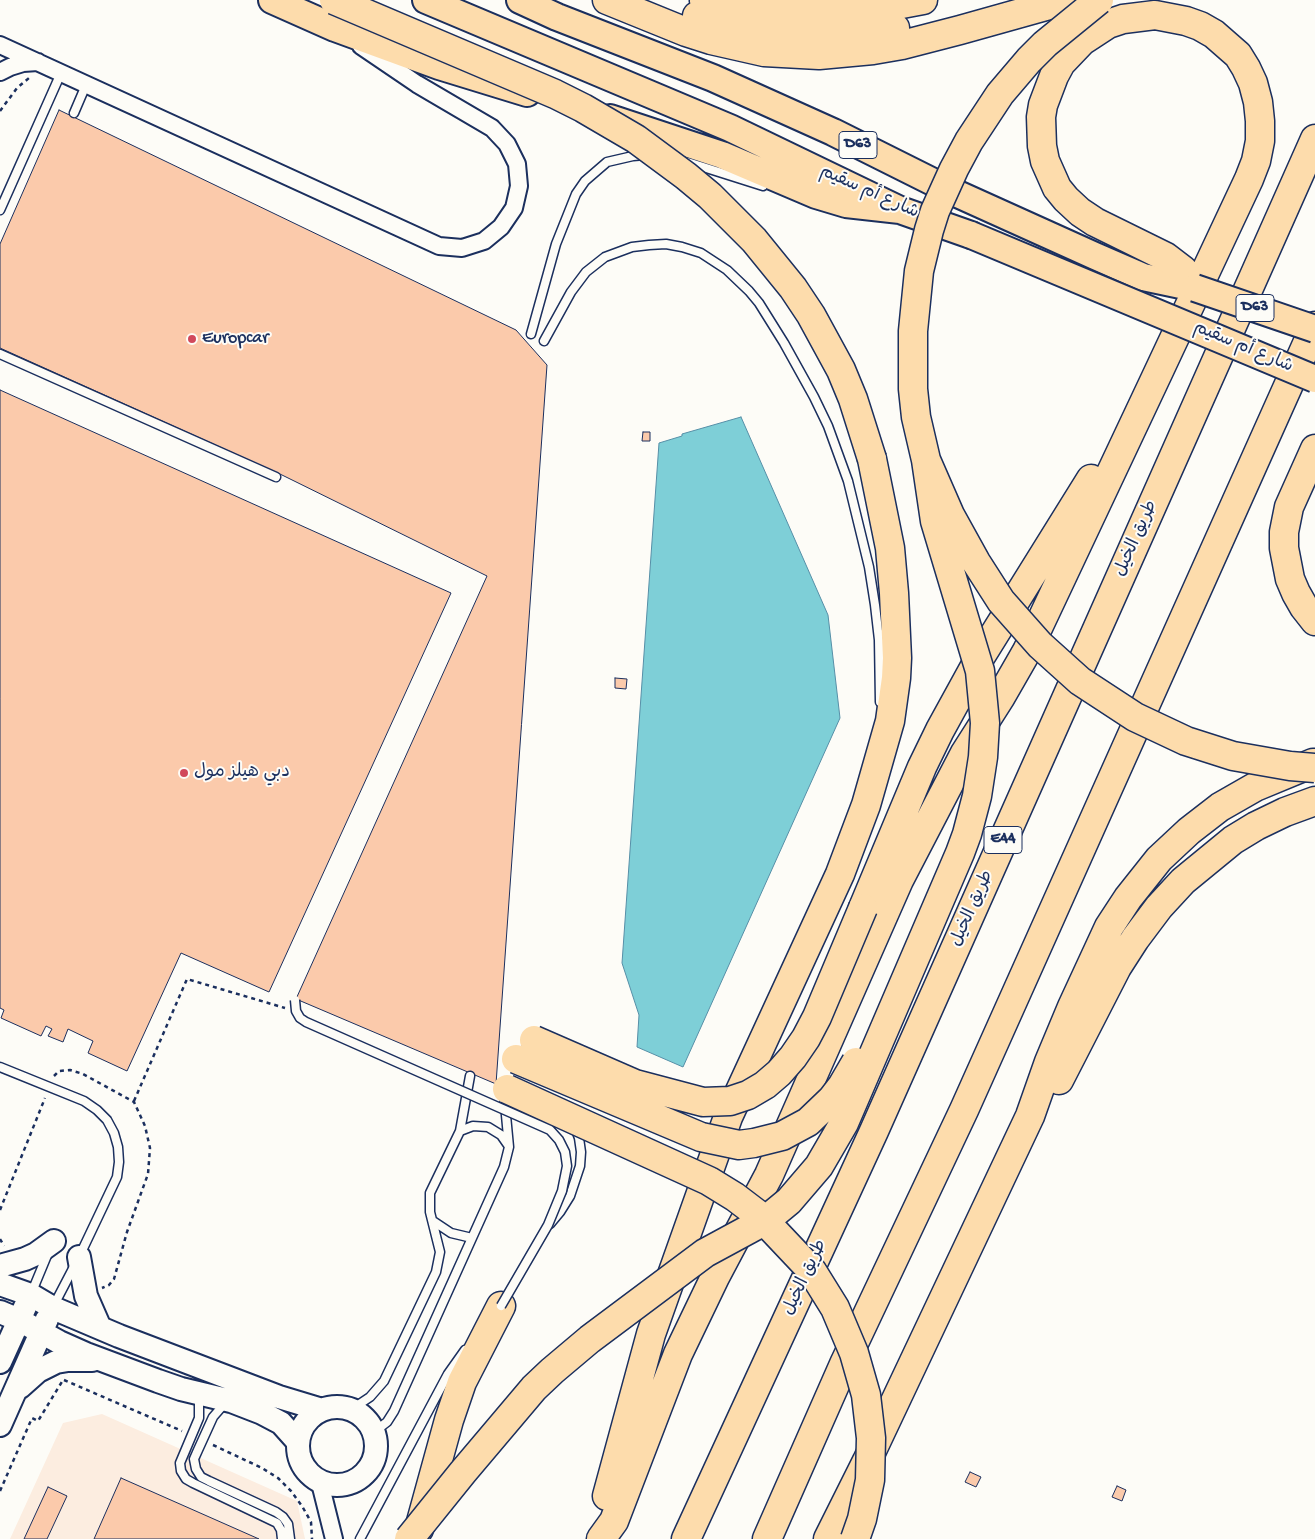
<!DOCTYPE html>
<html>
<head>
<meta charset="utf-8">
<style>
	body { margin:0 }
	canvas { display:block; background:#fdfcf7 }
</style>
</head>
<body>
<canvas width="1315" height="1539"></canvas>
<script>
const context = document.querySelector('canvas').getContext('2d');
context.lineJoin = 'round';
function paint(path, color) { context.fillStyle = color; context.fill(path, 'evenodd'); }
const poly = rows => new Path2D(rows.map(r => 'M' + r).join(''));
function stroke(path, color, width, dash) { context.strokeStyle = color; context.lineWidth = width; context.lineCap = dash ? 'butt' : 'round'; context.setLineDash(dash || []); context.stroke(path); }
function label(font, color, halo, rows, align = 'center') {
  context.font = font + ' "Gochi Hand","Playpen Sans Arabic",sans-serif'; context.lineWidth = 4; context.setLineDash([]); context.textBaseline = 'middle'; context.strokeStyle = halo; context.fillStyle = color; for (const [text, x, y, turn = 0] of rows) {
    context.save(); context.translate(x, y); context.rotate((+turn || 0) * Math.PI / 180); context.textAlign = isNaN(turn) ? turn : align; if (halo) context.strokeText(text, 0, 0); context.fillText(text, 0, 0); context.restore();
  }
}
const built = poly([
	[102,1414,297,1501,305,1539,10,1539,63,1423]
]);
const water = poly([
	[741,417,828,615,840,718,683,1067,637,1047,639,1015,622,963,659,443,682,436,682,434,741,417]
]);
const building = poly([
	[59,110,516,330,547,365,496,1084,296,999,487,576,282,475,0,348,0,244,59,110],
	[0,390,451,593,269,992,181,953,127,1071,88,1053,93,1041,68,1029,63,1042,48,1036,52,1029,46,1026,41,1036,1,1018,4,1010,0,1008,0,390],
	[643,432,650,432,650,441,642,441,643,432],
	[615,678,627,679,626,689,615,688,615,678],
	[970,1472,981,1477,976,1487,965,1482,970,1472],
	[121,1478,259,1539,94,1539,121,1478],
	[1117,1486,1126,1490,1122,1501,1112,1497,1117,1486],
	[48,1487,67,1496,47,1539,24,1539,48,1487]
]);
const path = poly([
	[0,111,17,88,29,78],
	[54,1076,59,1071,70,1070,83,1074,134,1102,145,1126,150,1148,148,1174,127,1232,114,1279,109,1285,102,1288],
	[134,1101,187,979,285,1008],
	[0,1210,45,1098],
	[0,1239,4,1246],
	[64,1380,182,1431],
	[213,1445,262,1468,278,1478,291,1491,302,1506,311,1522,312,1539],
	[0,1491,32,1418,38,1421,63,1380]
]);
const service = poly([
	[74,113,86,85],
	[681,160,763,186],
	[0,210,61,73],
	[531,334,556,244,576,194,585,181,607,162,633,156,645,155],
	[544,341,571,292,586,272,605,257,632,247,649,245,666,244,682,247,701,253,727,270,749,291,759,303,784,343,814,397,828,426,848,481,869,567,875,605,879,640,880,702],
	[0,354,276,477],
	[0,1067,84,1101,97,1110,107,1120,114,1133,118,1147,119,1162,117,1177,79,1257,54,1305],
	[460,1131,473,1126,488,1127,501,1135,508,1145],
	[433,1221,451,1233,472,1238],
	[550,1224,560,1212,570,1196,580,1166,581,1152,579,1138,575,1127],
	[31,1294,48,1253],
	[199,1395,199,1418,180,1463,181,1471,186,1479,193,1483,277,1523,281,1530,282,1539],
	[226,1402,213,1417,198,1450,194,1459,196,1469,201,1477,209,1481,276,1512,283,1517,288,1524,290,1539],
	[352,1409,370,1397,384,1381,436,1272,440,1252,430,1212,430,1193,460,1131,470,1076],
	[374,1432,387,1422,394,1411,504,1167,509,1147,504,1094],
	[360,1539,448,1374,465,1350]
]);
const minor = poly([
	[0,45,439,246,462,248,484,241,501,227,514,208,519,186,517,164,507,144,492,128,417,84,361,46],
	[0,72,10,67,23,63,38,62],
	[320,1483,334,1539]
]);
const secondary = poly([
	[79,1257,86,1296,100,1328],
	[0,1266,25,1259,36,1254,54,1241],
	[0,1284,31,1295,53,1308,119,1336,279,1397,322,1410],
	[0,1312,19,1320,59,1342,86,1354,158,1381,181,1389,231,1401,262,1413,281,1423,298,1442],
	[0,1362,25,1307],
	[20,1387,38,1371,56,1362,68,1360,92,1360],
	'298 1446a39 39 0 1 1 78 0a39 39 0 1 1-78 0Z',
	[0,1425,47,1319]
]);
const primary = poly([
	[272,0,335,28,439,66,527,93],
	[426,0,730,128,900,210,971,235],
	[520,0,557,17,713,78,833,132,951,191,1095,256,1143,277,1195,288],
	[610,118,722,155,816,195,846,204,900,210]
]);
const motorway = poly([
	[607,0,686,32,711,40,764,52,819,55,873,50,902,45,960,30,1067,0],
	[704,1,749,9,812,13,875,9,923,0],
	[697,16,745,29,789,34,842,34,895,28],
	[1315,449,1289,507,1284,532,1284,548,1290,579,1296,593,1304,607,1315,621],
	[863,908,922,767,940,730,979,659,1091,479],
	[1059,1080,1117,967,1135,939,1159,907,1183,881,1233,840,1256,826,1285,812,1315,801],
	[607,1496,651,1334,728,1117,840,874,866,805,890,721,896,678,897,658,894,593,890,548,872,459],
	[419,1529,449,1420,462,1382,501,1306],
	[601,1539,614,1521,678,1354,715,1277,769,1175,899,880,965,753,1000,698,1027,651,1158,373,1249,179,1256,161,1260,141,1260,121,1258,102,1253,83,1246,68,1238,55,1214,34,1200,26,1186,21,1155,15,1123,19,1108,24,1082,41,1061,63,1054,76,1043,105,1041,117,1042,146,1045,161,1057,188,1066,199,1080,212,1095,222,1166,257,1183,270,1195,288],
	[686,1539,874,1131,1315,139],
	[767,1539,845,1362,964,1110,1315,326],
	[828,1539,867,1461,1030,1116,1049,1062,1072,1007,1109,927,1128,898,1159,859,1189,831,1220,807,1255,787,1313,763]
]);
const serviceBridge = poly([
	[295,1000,296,1011,300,1018,306,1022,550,1130,559,1140,565,1152,567,1166,562,1191,548,1225,501,1306]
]);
const primaryBridge = poly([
	[971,235,1315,379],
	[1195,288,1315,329]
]);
const motorwayBridge = poly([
	[334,0,555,94,583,108,636,139,686,176,710,196,754,240,793,288,811,315,841,370,853,399,872,459],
	[1099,0,1045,44,1029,60,1000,94,969,141,954,169,935,211,929,230,919,271,913,331,913,389,916,417,926,460,950,515,976,562,1001,601,1040,645,1080,681,1135,717,1186,741,1233,756,1290,766,1315,768],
	[534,1040,635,1084,703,1102,730,1101,748,1095,765,1085,779,1073,793,1057,806,1038,817,1017,863,908],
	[516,1059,701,1137,739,1145,754,1143,782,1136,808,1122,832,1099,842,1086,856,1062],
	[507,1089,709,1181,735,1197,760,1216,812,1271,835,1308,854,1353,866,1395,871,1438,870,1480,862,1519,855,1539],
	[409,1539,463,1472,534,1388,552,1371,590,1339,705,1253,766,1220,789,1201,819,1166,844,1123,960,853,967,834,977,796,983,757,985,723,980,671,935,521,926,460]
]);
const markers = [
	[192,339,5,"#d1495b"],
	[184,773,5,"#d1495b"]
];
const shields = [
	[858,145,38],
	[1255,308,38],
	[1003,840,38]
];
const shieldNames = [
	["D63",858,145],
	["D63",1255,308],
	["E44",1003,840]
];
const streetNames = [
	["شارع أم سقيم",869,193,24],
	["شارع أم سقيم",1243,348,23],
	["طريق الخيل",1137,539,-66],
	["طريق الخيل",973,909,-66],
	["طريق الخيل",806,1278,-65]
];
const poiNames = [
	["Europcar",202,339],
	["دبي هيلز مول",194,773]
];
paint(built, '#fcede0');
paint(water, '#7ecfd7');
stroke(water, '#568fa7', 1);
paint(building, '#fbcaab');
stroke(building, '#1b2f5e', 1);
stroke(service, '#1b2f5e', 11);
stroke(minor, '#1b2f5e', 20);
stroke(secondary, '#1b2f5e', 26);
stroke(primary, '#1b2f5e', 30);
stroke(motorway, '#1b2f5e', 31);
stroke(path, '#1b2f5e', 2.5, [4, 4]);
stroke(service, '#fdfcf7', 8);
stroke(minor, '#fdfcf7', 16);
stroke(secondary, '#fdfcf7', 22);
stroke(primary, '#fddcac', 26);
stroke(motorway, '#fddcac', 28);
stroke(serviceBridge, '#1b2f5e', 11, []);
stroke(primaryBridge, '#1b2f5e', 30, []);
stroke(motorwayBridge, '#1b2f5e', 31, []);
stroke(serviceBridge, '#fdfcf7', 8);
stroke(primaryBridge, '#fddcac', 26);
stroke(motorwayBridge, '#fddcac', 28);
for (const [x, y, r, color] of markers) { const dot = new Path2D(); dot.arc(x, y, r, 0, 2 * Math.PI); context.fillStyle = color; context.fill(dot); stroke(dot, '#fdfcf7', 2); }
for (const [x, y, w] of shields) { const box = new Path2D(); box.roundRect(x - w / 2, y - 13.5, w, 27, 4); context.fillStyle = '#fdfcf7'; context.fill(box); stroke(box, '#1b2f5e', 1); }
label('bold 16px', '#1b2f5e', null, shieldNames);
label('18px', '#1b2f5e', '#fdfcf7', streetNames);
label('18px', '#1b2f5e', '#fdfcf7', poiNames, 'left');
</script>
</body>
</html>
